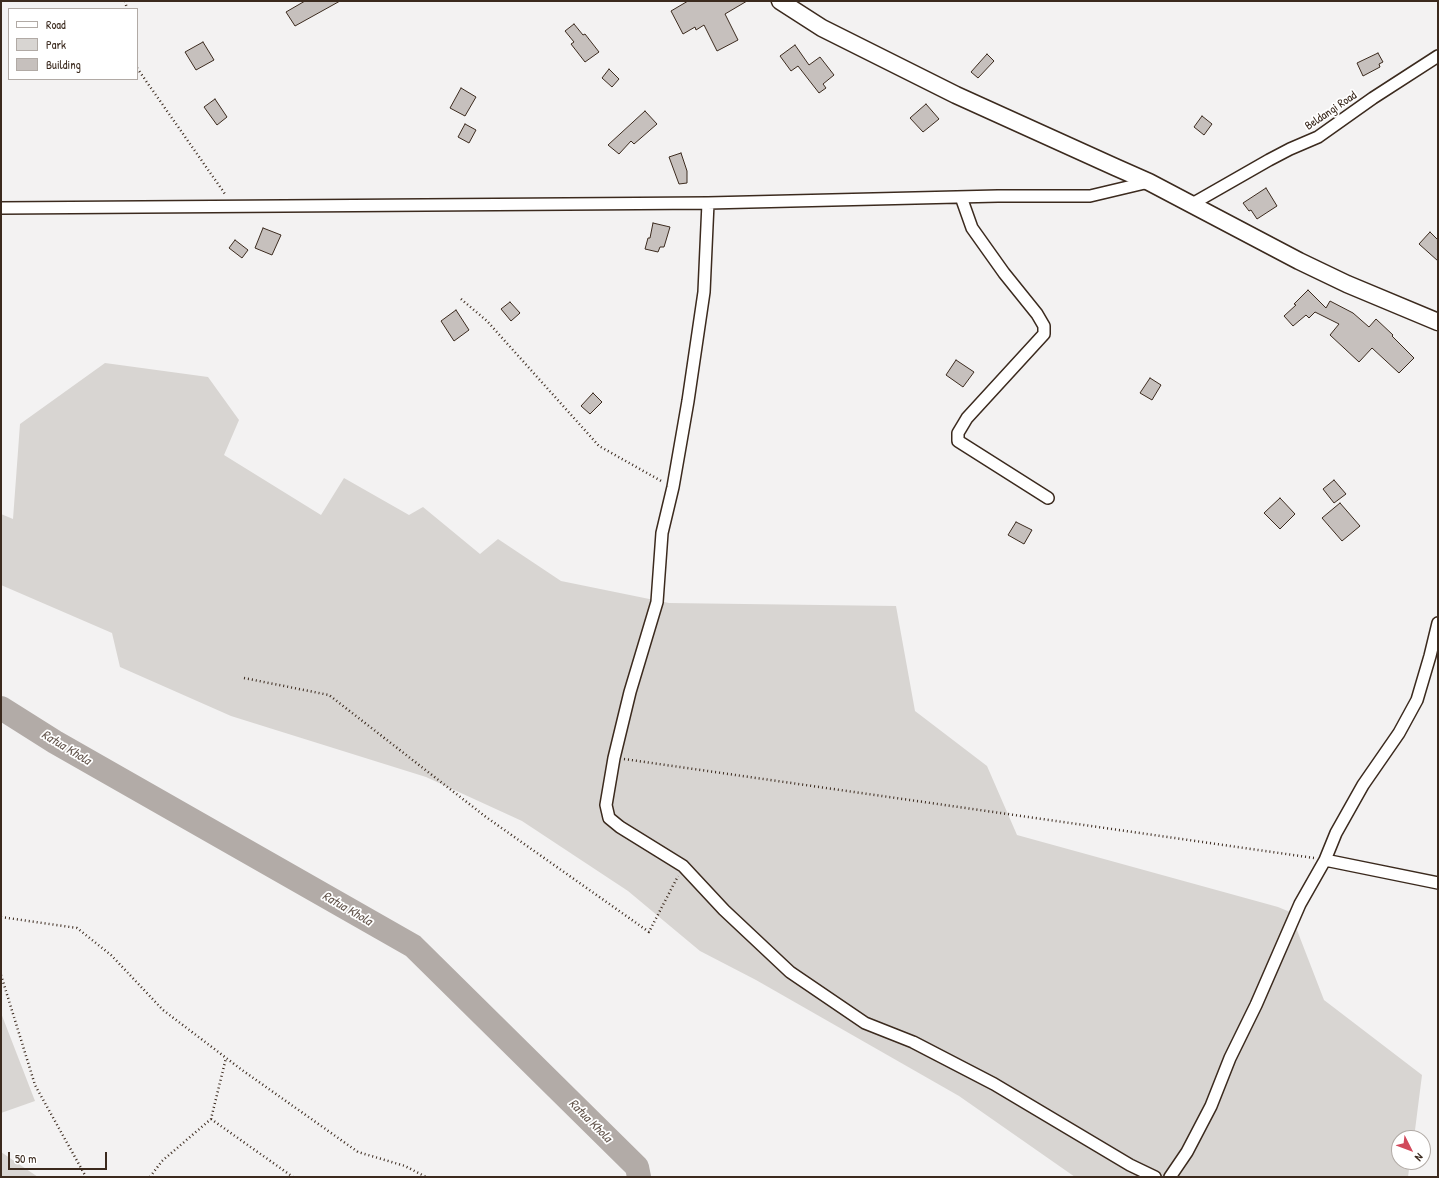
<!DOCTYPE html>
<html>
<head>
<meta charset="utf-8">
<style>
	body { margin:0 }
	#map { position:relative; width:1439px; height:1178px; overflow:hidden; background:#f3f2f2; font-family:"Patrick Hand",sans-serif }
	canvas { display:block }
	.frame { position:absolute; inset:0; border:2px solid #3b2a1e; pointer-events:none }
	.legend { position:absolute; left:8px; top:8px; width:130px; height:72px; box-sizing:border-box; background:#fff; border:1px solid #b1aaa5; margin:0; padding:5px 7px; list-style:none; font-size:12px; color:#3b2a1e }
	.legend li { display:flex; align-items:center; gap:8px; height:20px }
	.legend b { width:20px; border:1px solid #b1aaa5 }
	.north { position:absolute; left:1391px; top:1130px; width:40px; height:40px; box-sizing:border-box; background:#fff; border:1px solid #b1aaa5; border-radius:50%; rotate:132deg; font-size:11px; font-weight:700; line-height:16px; text-align:center; color:#3b2a1e }
	.north::after { content:''; display:block; margin:auto; width:14px; height:18px; background:#d1495b; clip-path:polygon(50% 0,100% 100%,50% 72%,0 100%) }
	.scale { position:absolute; left:8px; top:1152px; width:99px; height:18px; box-sizing:border-box; border:2px solid #3b2a1e; border-top:0; padding-left:5px; font-size:12px; line-height:14px; white-space:nowrap; color:#3b2a1e; -webkit-text-stroke:3px #fff; paint-order:stroke }
</style>
</head>
<body>
<div id="map">
<canvas width="1439" height="1178"></canvas>
<div class="frame"></div>
<ul class="legend">
<li><b style="height:5px;background:#fff"></b>Road</li>
<li><b style="height:11px;background:#d8d5d2"></b>Park</li>
<li><b style="height:11px;background:#c6c0bd"></b>Building</li>
</ul>
<div class="north">N</div>
<div class="scale">50 m</div>
</div>
<script>
const context = document.querySelector('canvas').getContext('2d');
context.lineJoin = 'round';
function paint(path, color) { context.fillStyle = color; context.fill(path, 'evenodd'); }
const poly = rows => new Path2D(rows.map(r => 'M' + r).join(''));
function stroke(path, color, width, dash) { context.strokeStyle = color; context.lineWidth = width; context.lineCap = dash ? 'butt' : 'round'; context.setLineDash(dash || []); context.stroke(path); }
function label(font, color, halo, rows, align = 'center') {
  context.font = font + ' "Patrick Hand",sans-serif'; context.lineWidth = 3.5; context.setLineDash([]); context.textBaseline = 'middle'; context.strokeStyle = halo; context.fillStyle = color; for (const [text, x, y, turn = 0] of rows) {
    context.save(); context.translate(x, y); context.rotate((+turn || 0) * Math.PI / 180); context.textAlign = isNaN(turn) ? turn : align; if (halo) context.strokeText(text, 0, 0); context.fillText(text, 0, 0); context.restore();
  }
}
const green = poly([
	[105,363,208,377,239,420,224,455,321,515,344,478,409,515,423,507,480,554,498,539,561,581,669,603,896,606,915,711,987,766,1017,835,1278,907,1290,912,1324,1000,1422,1075,1414,1138,1399,1138,1399,1162,1410,1162,1408,1177,1075,1177,959,1096,756,980,700,951,628,891,522,821,426,777,231,716,120,667,112,633,1,585,1,514,13,519,20,424],
	[1,1013,35,1101,1,1113],
	[1,1152,38,1177,1,1177]
]);
const river = poly([
	[1,708,55,742,413,946,637,1167,639,1177]
]);
const building = poly([
	[305,1,340,1,295,26,286,12,305,1],
	[688,1,747,1,725,14,738,40,717,51,704,25,696,30,695,27,683,34,671,11,688,1],
	[574,24,583,35,585,34,599,52,585,62,571,44,574,42,565,31,574,24],
	[203,42,214,60,196,70,185,52,203,42],
	[795,45,809,65,820,57,834,75,823,84,826,88,819,93,798,66,791,71,780,56,795,45],
	[1378,53,1383,62,1379,64,1380,67,1363,76,1357,63,1378,53],
	[987,54,994,61,978,78,971,72,987,54],
	[609,69,619,79,612,87,602,78,609,69],
	[461,88,476,97,465,116,450,108,461,88],
	[215,99,227,117,217,125,204,107,215,99],
	[926,104,939,119,923,132,910,118,926,104],
	[645,111,657,124,634,144,631,141,619,154,608,145,645,111],
	[1202,116,1212,124,1204,135,1194,127,1202,116],
	[465,124,476,130,469,143,458,137,465,124],
	[681,153,687,171,687,183,679,184,669,157,681,153],
	[1266,188,1277,206,1257,219,1251,210,1249,211,1243,203,1266,188],
	[653,223,670,227,664,247,660,247,658,252,645,249,648,238,650,238,653,223],
	[263,228,281,235,272,255,255,248,263,228],
	[1430,232,1438,240,1438,261,1419,244,1430,232],
	[235,240,248,250,242,258,229,248,235,240],
	[1308,290,1326,308,1330,301,1353,313,1369,327,1376,319,1393,335,1392,336,1414,358,1399,373,1372,348,1359,362,1330,335,1339,324,1315,312,1309,318,1306,315,1293,326,1284,316,1296,305,1294,304,1308,290],
	[510,302,520,313,511,321,501,309,510,302],
	[456,310,469,330,454,341,441,321,456,310],
	[956,360,974,372,963,387,946,375,956,360],
	[1150,378,1161,385,1152,400,1140,393,1150,378],
	[593,393,602,402,590,414,581,406,593,393],
	[1334,480,1346,494,1334,503,1323,489,1334,480],
	[1280,498,1295,514,1280,529,1264,513,1280,498],
	[1340,503,1360,526,1342,541,1322,518,1340,503],
	[1016,522,1032,530,1024,544,1008,535,1016,522]
]);
const path = poly([
	[125,1,127,9],
	[137,68,225,194],
	[461,299,487,321,599,446,663,482],
	[244,678,329,695,486,817,649,932,678,876],
	[624,759,1314,858],
	[1,917,77,928,111,955,163,1010,242,1070,358,1152,405,1166,426,1177],
	[1,975,35,1085,86,1177],
	[211,1119,293,1177],
	[150,1177,162,1161,211,1119,226,1058]
]);
const street = poly([
	[961,197,972,228,1004,273,1037,314,1044,326,1044,334,967,418,958,433,958,441,1048,498],
	[708,203,704,292,688,401,673,487,662,533,657,602,630,692,614,758,606,805,609,818,620,827,683,866,724,910,790,972,865,1023,913,1042,994,1084,1130,1165,1155,1177],
	[1192,204,1269,160,1290,149,1318,137,1373,98,1438,56],
	[1,208,708,203,998,196,1090,196,1149,182],
	[1325,860,1438,883],
	[1170,1177,1187,1152,1211,1106,1230,1058,1256,1005,1300,904,1325,860,1336,833,1363,785,1399,733,1417,700,1430,656,1438,623]
]);
const secondary = poly([
	[780,1,822,28,956,95,1115,167,1149,182,1299,261,1347,284,1438,322]
]);
const streetNames = [
	["Beldangi Road",1331,111,-34]
];
const waterNames = [
	["Ratua Khola",66,748,31],
	["Ratua Khola",347,909,30],
	["Ratua Khola",590,1121,45]
];
paint(green, '#d8d5d2');
stroke(river, '#b2aba7', 24);
paint(building, '#c6c0bd');
stroke(building, '#3b2a1e', 1);
stroke(street, '#3b2a1e', 14);
stroke(secondary, '#3b2a1e', 19);
stroke(path, '#3b2a1e', 2.5, [1, 3]);
stroke(street, '#fff', 11);
stroke(secondary, '#fff', 16);
label('12px', '#3b2a1e', '#fff', streetNames);
label('italic 13px', '#65574e', '#fff', waterNames);
</script>
</body>
</html>
